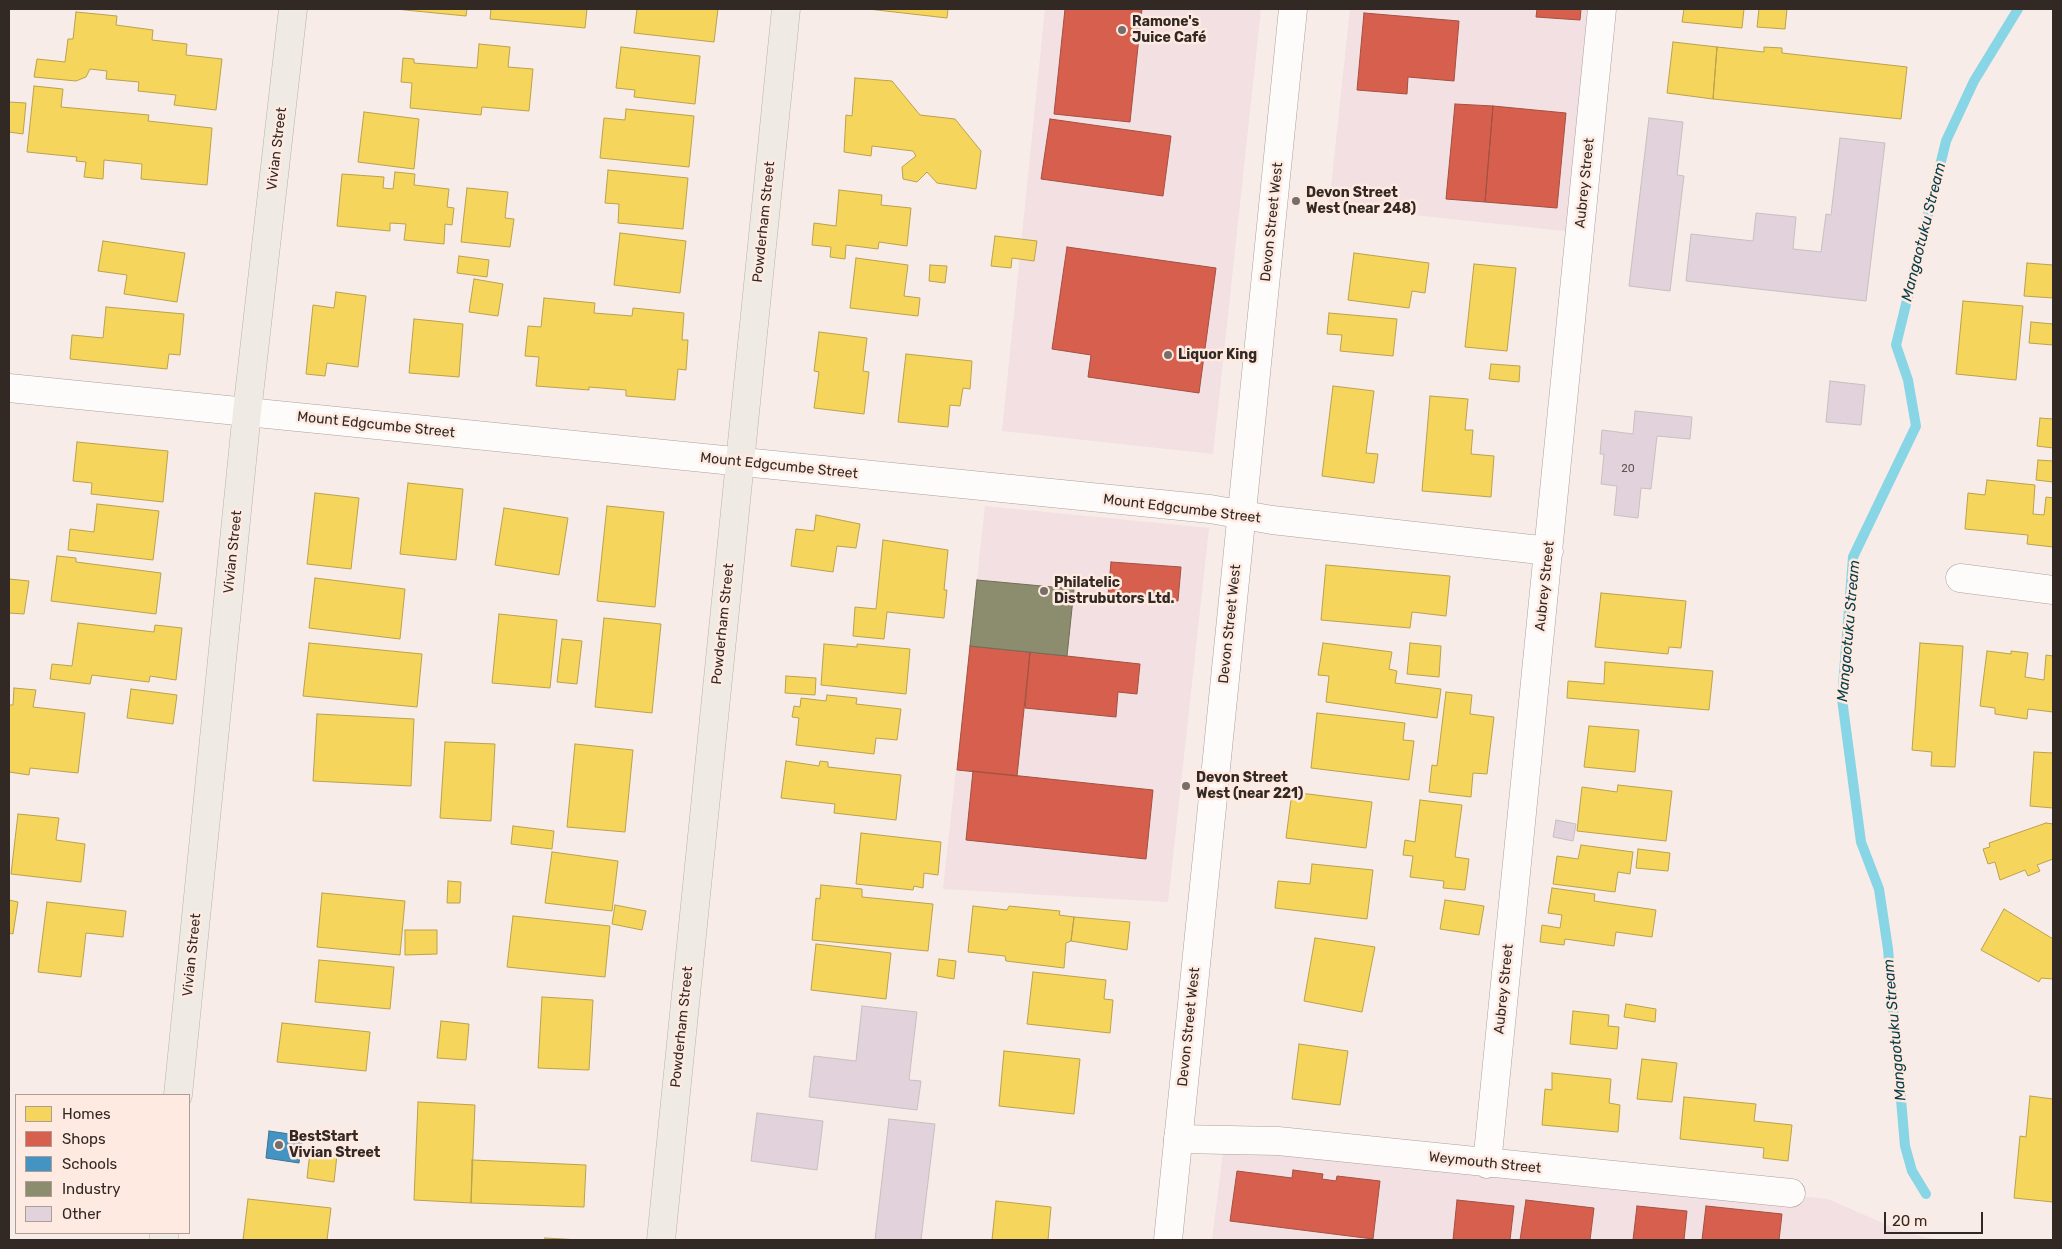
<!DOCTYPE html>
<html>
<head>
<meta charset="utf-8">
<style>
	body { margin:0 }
	#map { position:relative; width:2062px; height:1249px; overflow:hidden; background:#f7ece7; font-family:Rubik,sans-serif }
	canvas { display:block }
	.frame { position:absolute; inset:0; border:10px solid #322925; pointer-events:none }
	.legend { position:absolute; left:15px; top:1094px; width:175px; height:140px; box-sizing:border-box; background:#feeae0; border:1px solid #ac9d95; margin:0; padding:6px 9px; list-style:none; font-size:15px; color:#322925 }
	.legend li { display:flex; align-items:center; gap:10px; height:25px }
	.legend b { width:25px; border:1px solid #ac9d95 }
	.scale { position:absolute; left:1884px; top:1212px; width:99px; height:22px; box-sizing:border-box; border:2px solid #322925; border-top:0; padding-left:6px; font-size:15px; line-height:18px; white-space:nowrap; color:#322925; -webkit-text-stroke:4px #feeae0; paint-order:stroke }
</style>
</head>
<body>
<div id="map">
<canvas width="2062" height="1249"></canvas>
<div class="frame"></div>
<ul class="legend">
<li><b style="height:14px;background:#f6d55c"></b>Homes</li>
<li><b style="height:14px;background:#d6604d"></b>Shops</li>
<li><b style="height:14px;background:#4393c3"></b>Schools</li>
<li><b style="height:14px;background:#8c8c6e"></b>Industry</li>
<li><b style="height:14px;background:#e2d2db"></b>Other</li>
</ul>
<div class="scale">20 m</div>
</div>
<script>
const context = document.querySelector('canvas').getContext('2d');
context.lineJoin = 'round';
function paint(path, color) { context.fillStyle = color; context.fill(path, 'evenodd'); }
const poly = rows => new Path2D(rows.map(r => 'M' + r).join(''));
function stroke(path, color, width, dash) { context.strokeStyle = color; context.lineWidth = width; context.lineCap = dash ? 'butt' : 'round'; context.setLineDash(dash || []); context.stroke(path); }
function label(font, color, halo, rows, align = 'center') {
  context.font = font + ' Rubik,sans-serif'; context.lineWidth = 5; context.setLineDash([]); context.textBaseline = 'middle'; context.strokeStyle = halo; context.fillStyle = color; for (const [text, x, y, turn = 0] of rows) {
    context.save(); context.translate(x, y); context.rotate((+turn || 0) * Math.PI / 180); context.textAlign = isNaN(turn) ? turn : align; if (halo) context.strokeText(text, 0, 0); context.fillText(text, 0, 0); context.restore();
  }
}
const commercial = poly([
	[1045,9,1261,9,1213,454,1002,431],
	[1350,9,1598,9,1574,232,1329,206],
	[985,506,1209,528,1168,902,943,889],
	[1225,1137,1828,1199,1903,1232,1938,1240,1212,1240]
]);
const homes = poly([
	[395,9,467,9,466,16,395,9],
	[491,9,587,9,585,28,490,19,491,9],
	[637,9,718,9,714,42,634,33,637,9],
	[868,9,948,9,947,18,868,9],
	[1684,9,1744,9,1742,28,1682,22,1684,9],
	[1759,9,1787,9,1785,29,1757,27,1759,9],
	[76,12,117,16,116,25,153,30,152,40,187,44,186,55,222,59,216,110,174,105,176,95,138,91,139,82,106,79,107,71,90,69,86,77,76,81,34,77,37,59,65,62,68,39,73,39,76,12],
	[1673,42,1717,47,1713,99,1667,93,1673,42],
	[479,44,510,47,508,67,533,69,529,111,482,107,481,115,410,108,412,83,401,82,403,58,414,59,414,63,477,68,479,44],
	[621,47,700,56,695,104,634,97,635,90,616,88,621,47],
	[1717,47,1764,52,1764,47,1782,48,1782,53,1907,67,1901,119,1713,99,1717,47],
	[855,78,892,81,920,115,955,119,981,151,976,189,937,183,927,172,917,182,903,179,902,167,916,156,913,151,872,146,871,156,844,152,846,115,852,116,855,78],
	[34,86,63,89,61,107,149,115,148,121,212,128,207,185,141,179,142,164,104,160,103,179,84,177,86,162,76,161,77,157,27,152,34,86],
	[9,102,26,103,23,134,9,132,9,102],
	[626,109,694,116,689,167,600,158,604,118,625,120,626,109],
	[364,112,419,119,414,169,358,162,364,112],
	[608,170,688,178,683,229,618,223,619,204,605,203,608,170],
	[395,172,415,174,414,185,449,189,447,207,454,208,452,225,445,224,444,244,404,240,406,224,390,223,390,231,337,226,342,174,384,177,383,188,393,189,395,172],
	[467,188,508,192,505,218,514,219,510,247,461,242,467,188],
	[839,190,882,195,881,205,911,208,907,246,879,242,878,249,846,245,845,259,830,257,831,247,812,245,814,223,836,226,839,190],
	[620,233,686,241,680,293,614,285,620,233],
	[995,236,1037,241,1034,261,1012,258,1011,268,991,266,995,236],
	[103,241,185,253,177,302,124,294,127,275,98,271,103,241],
	[1354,253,1429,263,1425,293,1412,291,1409,308,1348,300,1354,253],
	[459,256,489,260,487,277,457,273,459,256],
	[856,258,908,265,904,296,920,298,918,316,850,308,856,258],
	[2027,263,2053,265,2053,298,2024,296,2027,263],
	[1474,264,1516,268,1507,351,1465,347,1474,264],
	[930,265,947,266,945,283,929,281,930,265],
	[474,279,503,284,498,316,469,312,474,279],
	[336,292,366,296,358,367,327,363,325,376,306,374,313,305,334,308,336,292],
	[544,298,595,303,594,313,632,316,633,308,684,313,682,340,688,340,686,370,678,369,675,400,626,396,626,390,589,387,589,390,536,386,539,357,525,356,528,326,541,327,544,298],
	[1963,301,2023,306,2016,380,1956,374,1963,301],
	[106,307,184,314,180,355,169,354,167,369,70,359,72,335,103,338,106,307],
	[1329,313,1397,319,1393,356,1340,351,1342,335,1327,334,1329,313],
	[414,319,463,324,459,377,409,373,414,319],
	[2031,322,2053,324,2053,345,2029,343,2031,322],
	[819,332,867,338,863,371,869,372,864,414,814,408,819,372,814,371,819,332],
	[906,354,972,361,970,389,963,388,960,406,950,405,948,427,898,422,906,354],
	[1491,364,1520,366,1519,382,1489,379,1491,364],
	[1333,386,1374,391,1366,453,1378,454,1374,483,1322,476,1333,386],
	[1430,396,1468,399,1465,430,1473,430,1471,454,1494,456,1491,497,1422,491,1430,396],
	[2040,418,2053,419,2053,448,2037,446,2040,418],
	[77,442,168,451,163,502,91,494,92,483,73,481,77,442],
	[2038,460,2053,461,2053,482,2036,480,2038,460],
	[1987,480,2035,485,2033,514,2044,515,2046,497,2053,498,2053,547,2027,544,2028,535,1965,529,1968,493,1985,495,1987,480],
	[408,483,463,489,456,560,400,554,408,483],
	[315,493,359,498,351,569,307,564,315,493],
	[97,504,159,511,153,560,68,550,70,529,94,532,97,504],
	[607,506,664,512,655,607,597,601,607,506],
	[504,508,568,518,559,575,495,565,504,508],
	[816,515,860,524,856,548,837,546,833,572,791,566,796,529,814,531,816,515],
	[883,540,948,550,944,590,947,590,944,618,887,612,884,639,853,636,855,607,876,609,883,540],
	[57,556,76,558,76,562,161,573,156,614,51,601,57,556],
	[1326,565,1450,576,1446,616,1412,612,1410,628,1321,620,1326,565],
	[315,578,405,589,400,639,309,628,315,578],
	[9,579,29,581,24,614,9,613,9,579],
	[1601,593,1686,601,1681,648,1669,647,1668,654,1595,647,1601,593],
	[499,614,557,620,550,688,492,683,499,614],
	[604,618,661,624,652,713,595,707,604,618],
	[78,623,154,632,155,625,182,628,176,680,150,676,149,682,92,675,90,684,50,679,52,664,72,666,78,623],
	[562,639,582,641,577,684,557,682,562,639],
	[309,643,422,654,417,707,303,696,309,643],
	[1323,643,1392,652,1389,669,1397,671,1395,683,1441,689,1437,718,1326,702,1329,676,1318,675,1323,643],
	[1410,643,1441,646,1439,677,1407,674,1410,643],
	[1920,643,1963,646,1955,767,1931,766,1932,752,1912,750,1920,643],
	[824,644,857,647,857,644,910,649,906,694,821,685,824,644],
	[1987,651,2011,654,2011,651,2028,653,2025,677,2044,680,2046,655,2053,656,2053,712,2028,709,2027,719,1995,714,1995,708,1980,706,1987,651],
	[1605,662,1713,671,1709,710,1567,698,1568,681,1604,684,1605,662],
	[786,676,816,678,815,695,785,693,786,676],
	[14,688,36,690,33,707,85,713,78,773,30,768,29,775,9,772,9,705,13,705,14,688],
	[131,689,177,695,173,724,127,718,131,689],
	[1446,692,1472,695,1470,714,1494,717,1487,774,1473,773,1471,797,1429,792,1432,765,1437,766,1446,692],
	[827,695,857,698,856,704,901,709,897,740,876,738,874,754,796,745,799,718,792,717,794,706,800,707,801,698,826,701,827,695],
	[1317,713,1405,723,1403,740,1414,741,1409,780,1311,768,1317,713],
	[317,714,414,719,411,786,313,781,317,714],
	[1589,726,1639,730,1635,772,1584,767,1589,726],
	[445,742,495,744,491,821,440,818,445,742],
	[575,744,633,750,625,832,567,827,575,744],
	[2034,752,2053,753,2053,808,2030,806,2034,752],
	[786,761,819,766,820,761,828,762,828,767,901,775,896,820,834,813,835,804,781,798,786,761],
	[1618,785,1672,791,1666,841,1577,831,1582,787,1617,792,1618,785],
	[1292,792,1372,802,1366,848,1286,838,1292,792],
	[1420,800,1462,805,1455,857,1469,859,1465,890,1443,888,1444,881,1410,877,1413,856,1403,855,1405,840,1415,842,1420,800],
	[18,814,59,818,56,840,85,844,81,882,11,874,18,814],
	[2046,823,2053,824,2053,859,2037,865,2040,871,2028,876,2025,870,2000,880,1995,862,1988,864,1983,849,1990,847,1989,843,2046,823],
	[513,826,554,831,552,849,511,844,513,826],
	[861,833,941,842,938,875,924,873,923,888,914,886,913,890,856,884,861,833],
	[1581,845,1633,852,1630,874,1618,872,1615,892,1553,884,1557,856,1578,859,1581,845],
	[1638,849,1670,853,1668,871,1636,868,1638,849],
	[552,852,618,861,612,911,545,903,552,852],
	[1312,864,1373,870,1367,919,1275,908,1278,881,1310,884,1312,864],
	[448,881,461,882,460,903,447,903,448,881],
	[821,885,862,889,862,897,933,904,928,951,812,940,816,898,820,899,821,885],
	[1552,888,1595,894,1594,901,1656,910,1652,937,1616,932,1614,946,1565,939,1564,945,1540,942,1542,925,1560,928,1562,915,1548,913,1552,888],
	[322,893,405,901,400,955,317,947,322,893],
	[9,900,18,902,13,934,9,933,9,900],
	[1445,900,1484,906,1479,935,1440,929,1445,900],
	[47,902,126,911,123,937,86,933,81,977,38,972,47,902],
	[615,905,646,911,642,930,612,924,615,905],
	[973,906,1007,910,1009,906,1060,911,1059,915,1074,917,1071,941,1066,943,1064,968,1006,961,1005,956,968,952,973,906],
	[2004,909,2053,939,2053,979,2041,978,2039,982,1981,950,2004,909],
	[513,916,610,926,605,977,507,967,513,916],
	[1074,917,1130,922,1127,950,1071,941,1074,917],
	[405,930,437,930,437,954,405,955,405,930],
	[1315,938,1375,947,1362,1012,1304,1001,1315,938],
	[816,944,891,953,886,999,811,990,816,944],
	[939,959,956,961,954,979,937,976,939,959],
	[319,960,394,967,390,1009,315,1002,319,960],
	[1033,972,1106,980,1104,999,1113,1000,1110,1033,1027,1024,1033,972],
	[542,997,593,1000,589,1070,538,1068,542,997],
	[1626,1004,1656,1009,1655,1022,1624,1017,1626,1004],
	[1573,1011,1609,1015,1608,1026,1619,1027,1617,1049,1570,1044,1573,1011],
	[441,1021,469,1024,466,1060,437,1058,441,1021],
	[282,1023,370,1032,366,1071,277,1062,282,1023],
	[1299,1044,1348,1051,1340,1105,1292,1099,1299,1044],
	[1004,1051,1080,1059,1074,1114,999,1106,1004,1051],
	[1642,1059,1677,1063,1672,1102,1637,1099,1642,1059],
	[1552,1073,1611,1079,1609,1103,1620,1105,1618,1132,1542,1125,1545,1089,1552,1090,1552,1073],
	[2030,1096,2053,1099,2053,1202,2014,1198,2020,1136,2026,1137,2030,1096],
	[1684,1097,1756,1104,1754,1121,1792,1125,1788,1161,1763,1158,1764,1148,1680,1139,1684,1097],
	[418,1102,475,1105,471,1203,414,1200,418,1102],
	[310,1152,337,1155,334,1182,307,1178,310,1152],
	[472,1160,586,1165,584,1207,471,1203,472,1160],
	[248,1199,331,1208,327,1240,243,1240,248,1199],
	[996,1201,1051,1207,1048,1240,992,1240,996,1201],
	[545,1238,580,1240,544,1240,545,1238]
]);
const shops = poly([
	[1065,9,1142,9,1130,122,1054,114,1065,9],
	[1537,9,1581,9,1580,20,1536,17,1537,9],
	[1364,13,1459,21,1454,81,1408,77,1407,94,1357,90,1364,13],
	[1455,104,1493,106,1485,202,1446,199,1455,104],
	[1493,106,1566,113,1557,208,1485,202,1493,106],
	[1050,119,1171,136,1163,196,1041,179,1050,119],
	[1067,247,1216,268,1199,393,1088,377,1091,355,1052,349,1067,247],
	[1111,562,1181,567,1178,601,1108,596,1111,562],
	[970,646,1030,652,1017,776,957,770,970,646],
	[1030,652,1140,664,1137,694,1118,692,1116,717,1025,708,1030,652],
	[973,771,1153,790,1146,859,966,840,973,771],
	[1293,1170,1323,1174,1322,1179,1336,1181,1337,1176,1380,1181,1373,1239,1230,1221,1237,1171,1292,1178,1293,1170],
	[1457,1200,1514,1206,1510,1240,1453,1240,1457,1200],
	[1526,1200,1594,1208,1590,1240,1520,1240,1526,1200],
	[1637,1206,1687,1211,1684,1240,1633,1240,1637,1206],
	[1706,1206,1782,1214,1779,1240,1702,1240,1706,1206]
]);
const schools = poly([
	[269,1131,303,1136,299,1163,266,1158,269,1131]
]);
const industry = poly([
	[977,580,1074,589,1067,656,970,646,977,580]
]);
const stream = poly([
	[1926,1194,1912,1171,1905,1146,1888,949,1879,889,1861,842,1842,699,1853,557,1916,426,1908,380,1896,345,1946,141,1974,81,2018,9]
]);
const building = poly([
	[1649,118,1683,122,1677,175,1684,176,1670,291,1629,286,1649,118],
	[1840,138,1885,143,1866,301,1686,281,1691,234,1753,241,1756,213,1796,217,1793,249,1821,252,1826,214,1831,215,1840,138],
	[1830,381,1865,385,1861,425,1826,422,1830,381],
	[1635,411,1692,417,1690,439,1657,436,1651,489,1641,488,1638,518,1614,515,1617,486,1601,484,1604,454,1600,454,1602,430,1633,434,1635,411],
	[1556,820,1576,824,1573,841,1553,837,1556,820],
	[862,1006,917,1012,909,1080,921,1081,917,1110,809,1097,814,1056,856,1061,862,1006],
	[757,1113,823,1121,817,1170,751,1161,757,1113],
	[889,1119,935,1124,921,1240,875,1240,889,1119]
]);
const street = poly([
	[9,388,1210,509,1272,520,1549,551],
	[1960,578,2053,590],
	[1178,1139,1278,1141,1791,1193],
	[1487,1164,1602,9]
]);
const secondary = poly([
	[1168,1240,1293,9]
]);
const primary = poly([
	[178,1095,247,412,293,9],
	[164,1240,164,1233],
	[661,1240,786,9]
]);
const markers = [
	[1122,30,5,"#776d69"],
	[1296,201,5,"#776d69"],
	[1168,355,5,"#776d69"],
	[1044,591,5,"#776d69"],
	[1186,786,5,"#776d69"],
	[279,1145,5,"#776d69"]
];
const numberNames = [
	["20",1628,469]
];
const poiNames = [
	["Ramone's",1132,22],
	["Juice Café",1132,38],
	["Devon Street",1306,193],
	["West (near 248)",1306,209],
	["Liquor King",1178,355],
	["Philatelic",1054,583],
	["Distrubutors Ltd.",1054,599],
	["Devon Street",1196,778],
	["West (near 221)",1196,794],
	["BestStart",289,1137],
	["Vivian Street",289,1153]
];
const streetNames = [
	["Vivian Street",277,149,-83],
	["Aubrey Street",1585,183,-84],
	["Powderham Street",764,222,-84],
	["Devon Street West",1272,222,-84],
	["Mount Edgcumbe Street",376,425,6],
	["Mount Edgcumbe Street",779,466,6],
	["Mount Edgcumbe Street",1182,509,7],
	["Vivian Street",233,552,-84],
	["Aubrey Street",1545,586,-84],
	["Powderham Street",723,624,-84],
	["Devon Street West",1230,624,-84],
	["Vivian Street",192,955,-84],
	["Aubrey Street",1504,989,-84],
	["Powderham Street",682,1027,-84],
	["Devon Street West",1189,1027,-84],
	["Weymouth Street",1485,1163,6]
];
const waterNames = [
	["Mangaotuku Stream",1924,232,-76],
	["Mangaotuku Stream",1849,631,-85],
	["Mangaotuku Stream",1895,1030,-95]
];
paint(commercial, '#f2e0e2');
paint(homes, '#f6d55c');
stroke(homes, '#bba14c', 1);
paint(shops, '#d6604d');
stroke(shops, '#a55041', 1);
paint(schools, '#4393c3');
stroke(schools, '#3e7394', 1);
paint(industry, '#8c8c6e');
stroke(industry, '#716e58', 1);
stroke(stream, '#88d5e5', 10);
paint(building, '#e2d2db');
stroke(building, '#c7bfc0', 1);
stroke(street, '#aaa19c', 29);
stroke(secondary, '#aaa19c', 29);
stroke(primary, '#bab1a3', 29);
stroke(street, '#fefcfb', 28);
stroke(secondary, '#fefcfb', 28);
stroke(primary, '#efebe4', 28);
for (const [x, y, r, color] of markers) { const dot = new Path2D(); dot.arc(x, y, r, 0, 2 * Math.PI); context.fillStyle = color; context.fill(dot); stroke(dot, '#feeae0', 2); }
label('11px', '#5e5352', null, numberNames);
label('bold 14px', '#322925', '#feeae0', poiNames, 'left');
label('14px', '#322925', '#feeae0', streetNames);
label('italic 15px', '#073e49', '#feeae0', waterNames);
</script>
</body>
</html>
